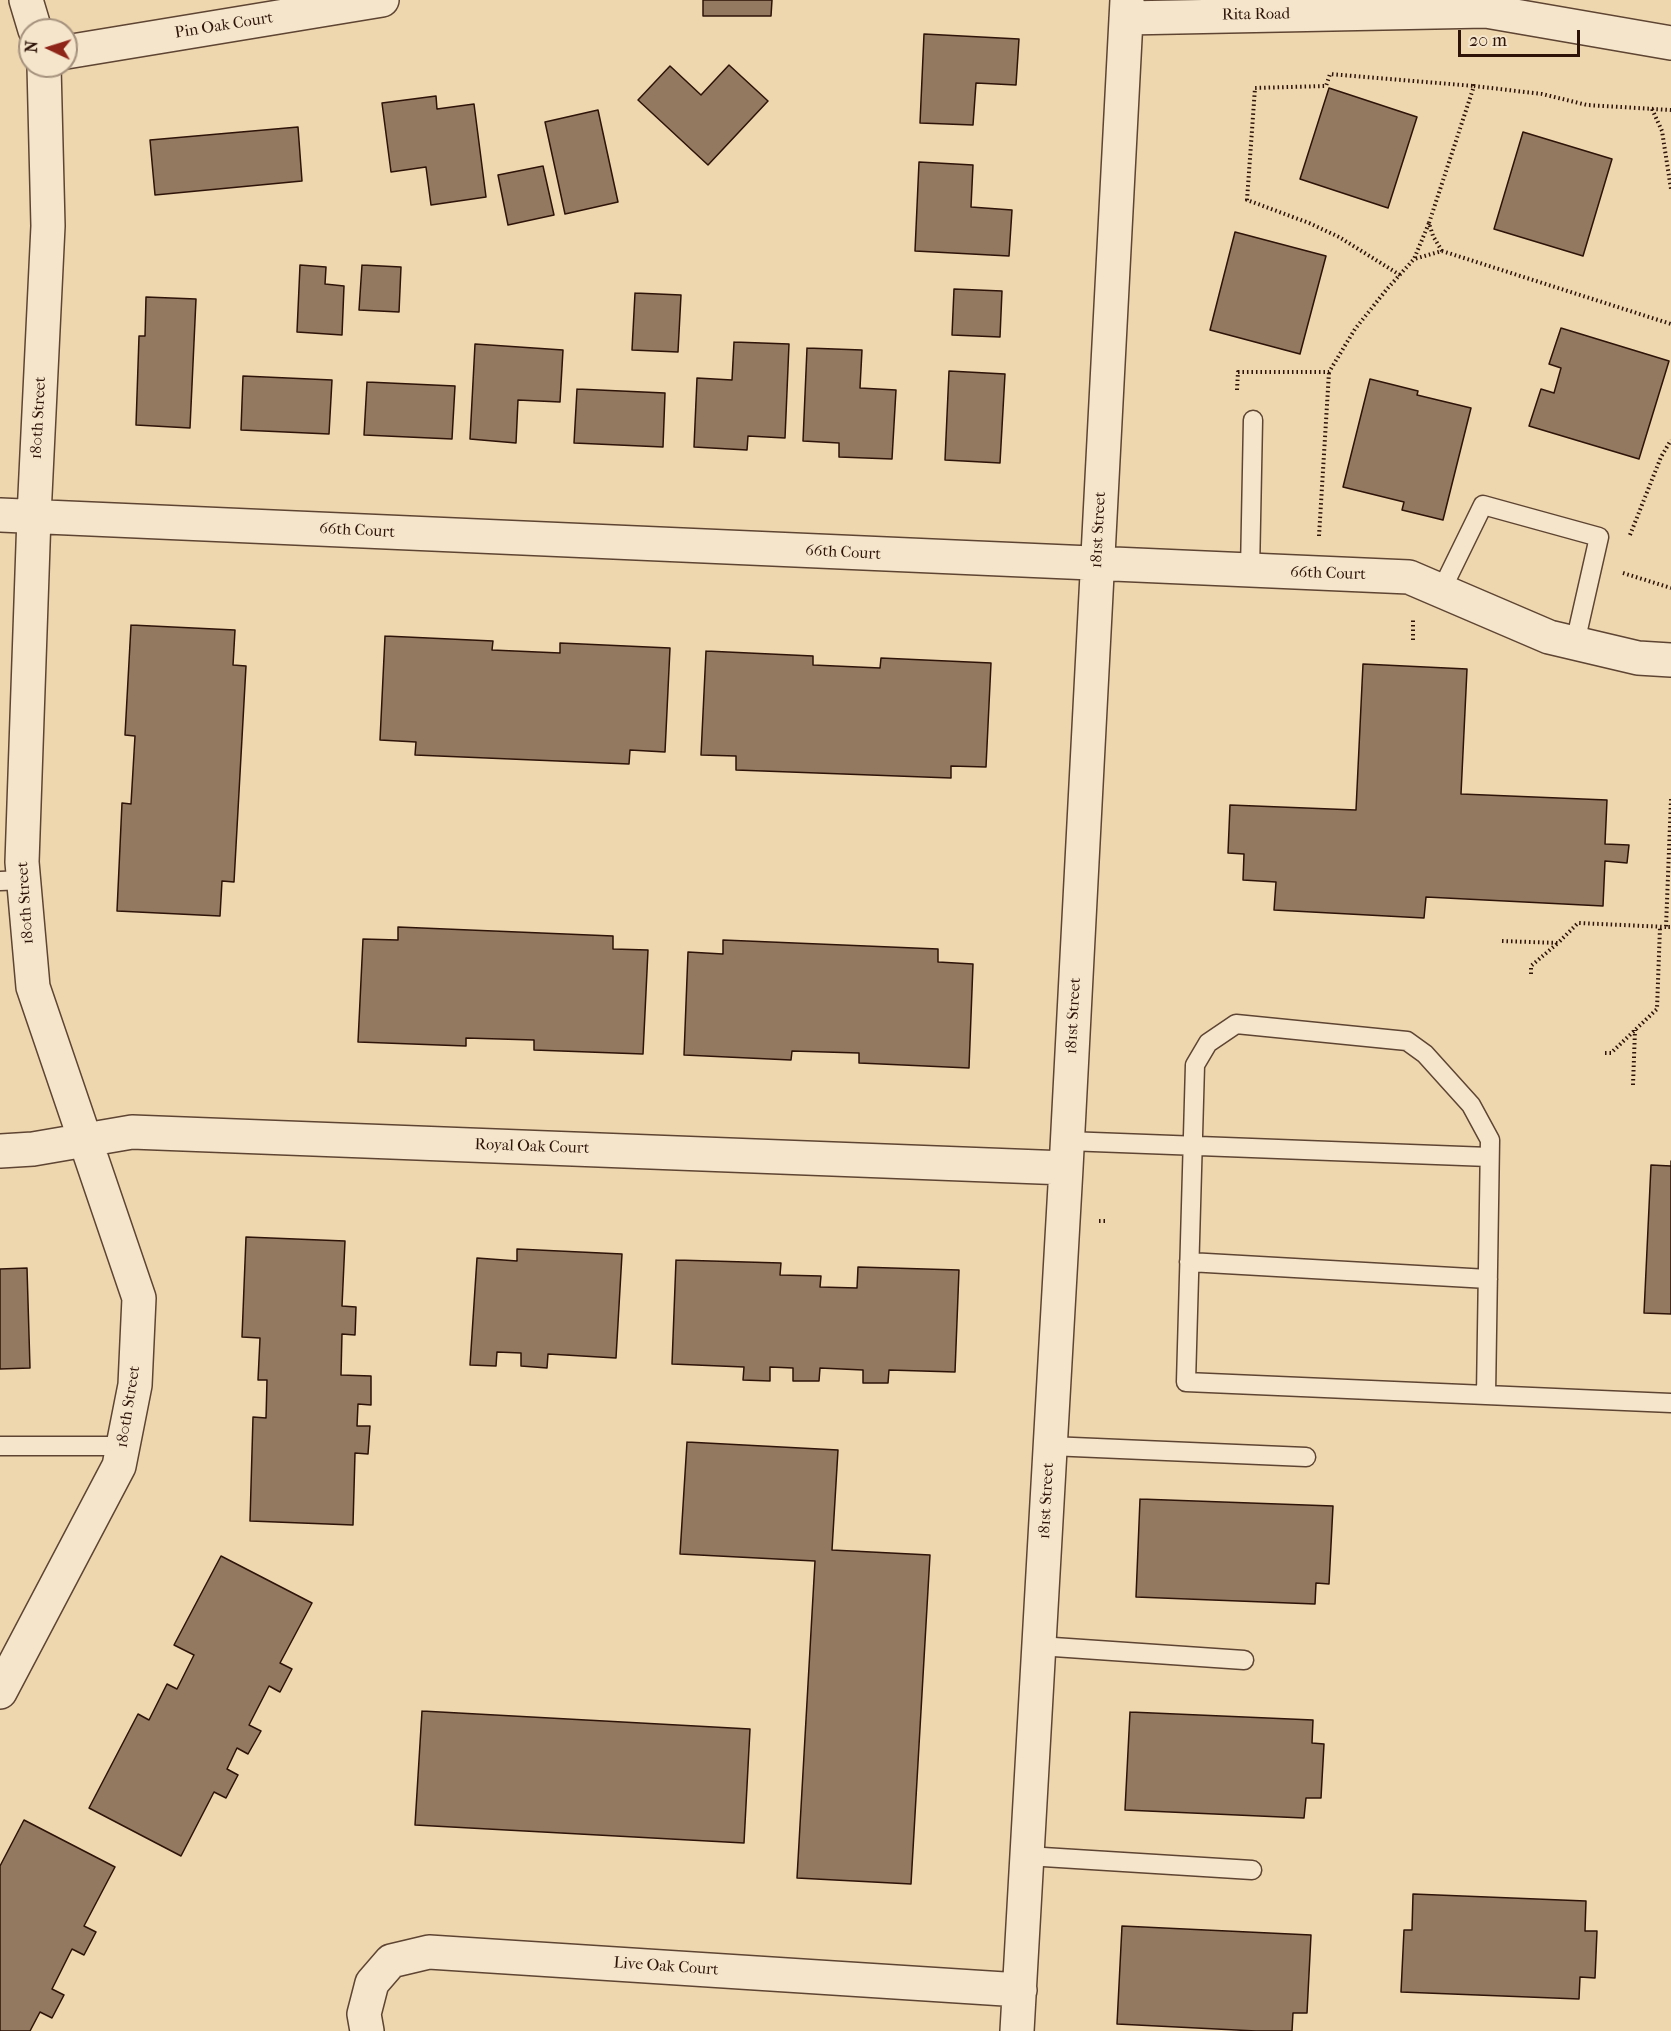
<!DOCTYPE html>
<html>
<head>
<meta charset="utf-8">
<style>
	body { margin:0 }
	#map { position:relative; width:1671px; height:2031px; overflow:hidden; background:#eed7af; font-family:"IM FELL French Canon",serif }
	canvas { display:block }
	.north { position:absolute; left:18px; top:18px; width:60px; height:60px; box-sizing:border-box; background:#f4e5cb; border:2px solid #a5917d; border-radius:50%; rotate:274deg; font-size:16px; font-weight:700; line-height:24px; text-align:center; color:#2e1309 }
	.north::after { content:''; display:block; margin:auto; width:21px; height:27px; background:#8f2418; clip-path:polygon(50% 0,100% 100%,50% 72%,0 100%) }
	.scale { position:absolute; left:1458px; top:30px; width:122px; height:27px; box-sizing:border-box; border:3px solid #2e1309; border-top:0; padding-left:8px; font-size:18px; line-height:21px; white-space:nowrap; color:#2e1309; -webkit-text-stroke:4px #f4e5cb; paint-order:stroke }
</style>
</head>
<body>
<div id="map">
<canvas width="1671" height="2031"></canvas>
<div class="north">N</div>
<div class="scale">20 m</div>
</div>
<script>
const context = document.querySelector('canvas').getContext('2d');
context.lineJoin = 'round';
function paint(path, color) { context.fillStyle = color; context.fill(path, 'evenodd'); }
const poly = rows => new Path2D(rows.map(r => 'M' + r).join(''));
function stroke(path, color, width, dash) { context.strokeStyle = color; context.lineWidth = width; context.lineCap = dash ? 'butt' : 'round'; context.setLineDash(dash || []); context.stroke(path); }
function label(font, color, halo, rows, align = 'center') {
  context.font = font + ' "IM FELL French Canon",serif'; context.lineWidth = 4.5; context.setLineDash([]); context.textBaseline = 'middle'; context.strokeStyle = halo; context.fillStyle = color; for (const [text, x, y, turn = 0] of rows) {
    context.save(); context.translate(x, y); context.rotate((+turn || 0) * Math.PI / 180); context.textAlign = isNaN(turn) ? turn : align; if (halo) context.strokeText(text, 0, 0); context.fillText(text, 0, 0); context.restore();
  }
}
const building = poly([
	[703,0,772,0,771,16,703,16,703,0],
	[924,34,1019,39,1016,85,976,83,973,125,920,123,924,34],
	[729,65,768,101,708,165,638,100,670,66,701,95,729,65],
	[1329,88,1417,117,1388,208,1300,179,1329,88],
	[436,96,437,109,474,104,486,197,431,205,426,167,391,172,382,103,436,96],
	[598,110,618,202,565,214,545,122,598,110],
	[298,127,302,181,155,195,150,140,298,127],
	[1523,132,1612,159,1583,256,1494,229,1523,132],
	[919,162,973,165,971,207,1012,210,1009,256,915,251,919,162],
	[543,166,554,215,508,225,498,175,543,166],
	[1235,232,1326,256,1300,354,1210,330,1235,232],
	[300,265,326,267,325,284,344,286,342,335,297,332,300,265],
	[362,265,401,267,399,312,359,310,362,265],
	[954,289,1002,291,1000,337,952,335,954,289],
	[635,293,681,295,678,352,632,350,635,293],
	[146,297,196,299,190,428,136,425,139,336,145,336,146,297],
	[1561,328,1669,361,1639,459,1529,426,1541,389,1554,393,1561,368,1549,364,1561,328],
	[734,342,789,344,785,438,748,436,747,450,694,447,697,378,732,380,734,342],
	[475,344,563,350,560,402,518,400,516,443,470,439,475,344],
	[807,348,862,350,860,388,896,390,892,459,839,457,839,443,803,441,807,348],
	[949,371,1005,374,1000,463,945,460,949,371],
	[243,376,332,380,329,434,241,430,243,376],
	[1370,379,1418,391,1417,395,1471,408,1443,520,1402,510,1404,502,1343,487,1370,379],
	[367,382,455,386,452,439,364,435,367,382],
	[577,389,665,393,663,447,574,443,577,389],
	[131,625,235,630,233,665,246,666,234,882,222,881,220,916,117,911,122,803,131,804,135,736,125,735,131,625],
	[385,636,493,641,492,650,560,653,560,643,670,648,665,752,630,750,629,764,415,755,416,742,380,740,385,636],
	[706,651,813,656,813,665,880,668,881,658,991,663,986,767,951,766,951,778,736,770,736,756,701,755,706,651],
	[1363,664,1467,669,1461,794,1607,800,1605,844,1629,845,1627,863,1605,861,1603,906,1426,897,1424,918,1274,910,1276,882,1243,880,1244,854,1228,853,1230,805,1356,810,1363,664],
	[398,927,613,936,613,949,648,950,643,1054,534,1050,534,1040,466,1038,466,1046,358,1042,363,939,398,940,398,927],
	[723,940,938,949,938,962,973,964,969,1068,859,1063,859,1053,792,1051,791,1060,684,1055,688,952,723,954,723,940],
	[1671,1161,1671,1314,1644,1313,1651,1165,1671,1166,1671,1161],
	[246,1237,345,1241,342,1306,356,1307,355,1335,342,1334,341,1375,371,1376,371,1405,358,1404,357,1426,370,1426,368,1454,355,1453,353,1525,250,1521,253,1417,266,1418,267,1380,258,1380,260,1338,242,1337,246,1237],
	[517,1249,622,1254,616,1358,548,1354,547,1368,521,1366,521,1353,497,1352,496,1366,470,1365,477,1258,517,1261,517,1249],
	[676,1260,781,1263,780,1275,821,1276,820,1287,857,1288,858,1267,959,1270,955,1372,889,1370,888,1383,863,1383,863,1370,820,1368,819,1381,793,1381,793,1368,770,1367,770,1381,743,1380,744,1367,672,1364,676,1260],
	[27,1268,30,1368,0,1369,0,1269,27,1268],
	[687,1442,838,1450,832,1550,930,1555,911,1884,797,1878,815,1561,680,1554,687,1442],
	[1140,1499,1333,1506,1329,1584,1316,1583,1315,1604,1136,1597,1140,1499],
	[221,1556,312,1603,280,1663,292,1669,280,1692,269,1686,249,1725,261,1731,248,1754,237,1748,227,1769,238,1775,226,1798,214,1792,181,1856,89,1808,138,1714,149,1720,167,1684,177,1689,194,1655,174,1645,221,1556],
	[422,1711,750,1729,744,1843,415,1825,422,1711],
	[1130,1712,1313,1720,1312,1743,1324,1744,1321,1798,1306,1798,1304,1818,1125,1810,1130,1712],
	[24,1820,115,1867,84,1926,96,1932,84,1955,72,1949,52,1989,64,1995,52,2018,40,2012,30,2031,0,2031,0,1866,24,1820],
	[1413,1894,1586,1901,1585,1931,1597,1931,1595,1978,1580,1977,1579,1999,1401,1992,1404,1930,1412,1930,1413,1894],
	[1122,1926,1311,1935,1307,2013,1293,2013,1292,2031,1256,2031,1117,2024,1122,1926]
]);
const path = poly([
	[1652,109,1662,131,1671,189],
	[1429,223,1474,86,1542,94,1587,105,1671,110],
	[1442,251,1433,236,1429,223,1414,259,1442,251,1671,324],
	[1400,275,1339,237,1309,223,1247,200,1255,88,1326,86,1330,74,1474,86],
	[1237,390,1238,372,1329,372,1355,329,1387,289,1414,259],
	[1630,535,1661,457,1671,440],
	[1319,536,1329,372],
	[1623,573,1671,588],
	[1413,640,1413,619],
	[1671,799,1666,927,1671,927],
	[1502,941,1558,943,1578,923,1667,927],
	[1531,974,1531,966,1558,943],
	[1605,1053,1611,1053,1657,1009,1660,927],
	[1633,1085,1635,1030],
	[1099,1221,1108,1221]
]);
const service = poly([
	[1250,571,1253,420],
	[1441,591,1483,505,1599,537,1575,643],
	[0,881,24,880],
	[1067,1141,1489,1157],
	[1189,1262,1488,1279],
	[1486,1395,1490,1140,1471,1105,1425,1054,1407,1041,1236,1024,1208,1043,1195,1065,1186,1382,1486,1395,1671,1403],
	[0,1446,123,1446],
	[1050,1446,1306,1457],
	[1039,1646,1244,1660],
	[1027,1856,1252,1870]
]);
const minor = poly([
	[26,0,35,30],
	[1126,18,1486,11,1671,43],
	[66,52,382,0],
	[0,515,1409,577,1549,637,1638,658,1671,660],
	[0,1151,33,1149,132,1132,1066,1168],
	[0,1692,119,1466,135,1385,139,1298,33,987,22,862,34,516,48,226,44,66],
	[367,2031,364,2014,372,1983,391,1961,429,1952,1020,1990],
	[1017,2031,1066,1168,1127,0]
]);
const streetNames = [
	["Rita Road",1256,15,-1],
	["Pin Oak Court",224,26,-9],
	["180th Street",39,418,-87],
	["181st Street",1099,530,-87],
	["66th Court",357,531,3],
	["66th Court",843,553,3],
	["66th Court",1328,574,2],
	["180th Street",26,903,-94],
	["181st Street",1074,1016,-87],
	["Royal Oak Court",532,1147,2],
	["180th Street",129,1407,-81],
	["181st Street",1047,1501,-87],
	["Live Oak Court",666,1967,4]
];
paint(building, '#92795f');
stroke(building, '#2e1309', 1.5);
stroke(service, '#5e4432', 21);
stroke(minor, '#5e4432', 36);
stroke(path, '#2e1309', 4, [1.5, 3]);
stroke(service, '#f4e5cb', 18);
stroke(minor, '#f4e5cb', 33);
label('16px', '#2e1309', '#f4e5cb', streetNames);
</script>
</body>
</html>
